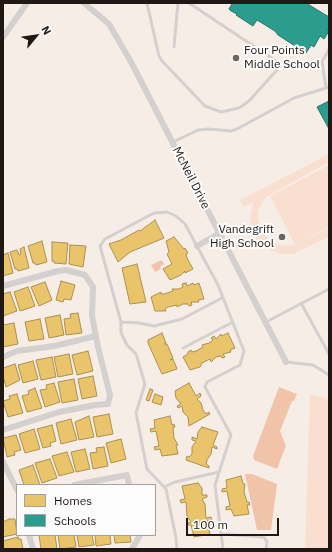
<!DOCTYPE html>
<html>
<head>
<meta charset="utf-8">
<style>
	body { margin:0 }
	#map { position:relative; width:332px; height:552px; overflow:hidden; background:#f7ede7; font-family:"IBM Plex Sans",sans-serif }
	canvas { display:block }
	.frame { position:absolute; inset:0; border:4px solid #201814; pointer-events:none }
	.legend { position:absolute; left:16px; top:484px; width:140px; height:52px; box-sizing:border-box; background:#fcfcfc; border:1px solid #a4a19f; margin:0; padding:5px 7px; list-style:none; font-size:12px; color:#201814 }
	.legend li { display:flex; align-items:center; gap:8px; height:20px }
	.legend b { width:20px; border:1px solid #a4a19f }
	.north { position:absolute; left:16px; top:16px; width:40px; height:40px; -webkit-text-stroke:3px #fcfcfc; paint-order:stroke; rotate:61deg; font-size:11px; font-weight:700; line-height:16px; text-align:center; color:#201814 }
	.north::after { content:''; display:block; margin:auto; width:14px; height:18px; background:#201814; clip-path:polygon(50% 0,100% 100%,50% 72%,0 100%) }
	.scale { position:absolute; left:186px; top:518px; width:93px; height:18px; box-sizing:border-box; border:2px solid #201814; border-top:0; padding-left:5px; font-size:12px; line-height:14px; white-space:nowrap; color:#201814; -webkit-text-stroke:3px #fcfcfc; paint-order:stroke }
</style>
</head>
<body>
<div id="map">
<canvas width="332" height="552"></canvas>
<div class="frame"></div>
<ul class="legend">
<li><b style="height:11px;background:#e9c46a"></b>Homes</li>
<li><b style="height:11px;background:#2a9d8f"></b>Schools</li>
</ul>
<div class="north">N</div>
<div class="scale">100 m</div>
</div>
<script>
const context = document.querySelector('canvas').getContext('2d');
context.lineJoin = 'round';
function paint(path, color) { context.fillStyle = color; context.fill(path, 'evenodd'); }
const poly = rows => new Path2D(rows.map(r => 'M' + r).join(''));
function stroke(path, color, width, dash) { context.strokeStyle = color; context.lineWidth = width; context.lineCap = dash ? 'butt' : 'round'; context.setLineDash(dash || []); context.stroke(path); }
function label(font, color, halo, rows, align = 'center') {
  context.font = font + ' "IBM Plex Sans",sans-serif'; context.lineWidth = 4; context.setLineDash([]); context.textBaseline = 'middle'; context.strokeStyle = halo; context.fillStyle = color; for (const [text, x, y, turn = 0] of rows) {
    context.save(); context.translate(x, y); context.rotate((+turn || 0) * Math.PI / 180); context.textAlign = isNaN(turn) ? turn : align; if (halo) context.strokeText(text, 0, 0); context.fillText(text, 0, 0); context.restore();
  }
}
const green = poly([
	[329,154,329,162,266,197,259,209,258,218,261,231,270,241,283,246,295,245,270,196,329,165,329,227,296,245,329,228,329,237,293,254,281,254,265,248,257,240,252,229,250,218,253,203,243,207,240,200],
	[310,394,329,399,329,549,305,549]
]);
const water = poly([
	[162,260,164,264,160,267,161,269,155,272,151,265],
	[279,387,297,394,294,401,292,401,280,431,286,446,277,469,254,460,253,456],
	[245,474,252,474,277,484,271,530,257,530]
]);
const homes = poly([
	[155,220,164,238,130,252,118,262,109,244,121,240,139,230,140,231,155,220],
	[174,237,184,249,185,248,188,253,186,254,187,258,193,269,185,273,185,271,181,275,170,280,163,269,172,264,167,254,169,252,166,241,174,237],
	[42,241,47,262,36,265,35,263,33,263,28,246,42,241],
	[52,242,68,243,66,264,54,263,54,261,52,261,52,242],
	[70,245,86,246,83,267,69,264,70,245],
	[24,247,29,268,18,271,17,269,15,269,10,252,17,250,19,255,21,254,20,249,24,247],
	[8,253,13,273,3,276,3,255,8,253],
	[137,264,146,302,130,304,122,268,137,264],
	[61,281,75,285,71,300,64,299,63,302,56,300,61,281],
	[45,282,52,300,39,306,31,287,45,282],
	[186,283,187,286,193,283,194,285,199,283,204,299,198,300,199,302,191,302,192,305,189,306,188,304,183,304,177,307,177,305,168,307,165,309,166,311,155,311,151,297,161,292,161,294,164,294,173,291,172,289,179,289,183,287,182,284,186,283],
	[28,287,35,306,20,311,14,292,28,287],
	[10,292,17,311,3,316,3,294,10,292],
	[78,313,82,333,66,335,64,319,71,318,70,314,78,313],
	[60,315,64,335,49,338,45,318,60,315],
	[40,319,44,339,29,341,25,322,40,319],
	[14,323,18,344,3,347,3,325,14,323],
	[162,333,166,343,164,344,167,344,173,358,170,360,173,359,177,369,162,374,148,343,148,340,162,333],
	[228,333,235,348,230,350,231,352,223,354,225,357,222,358,221,356,216,357,211,362,210,359,202,363,200,367,190,370,183,357,188,354,188,352,191,350,192,352,196,351,203,347,202,345,209,343,213,340,211,338,214,336,216,339,221,334,222,336,228,333],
	[88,351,93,371,77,375,72,355,88,351],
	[69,354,73,374,58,377,54,357,69,354],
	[52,357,56,377,41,380,36,360,52,357],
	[33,361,38,379,23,383,18,365,33,361],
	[15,364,20,380,6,387,3,376,3,368,15,364],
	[93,376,97,396,82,399,78,379,93,376],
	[74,379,78,400,62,403,58,382,74,379],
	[54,383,60,402,45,407,40,390,47,389,46,385,54,383],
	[189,383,196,396,200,393,201,396,197,399,201,403,203,410,206,414,209,412,210,414,189,426,188,417,183,412,182,406,178,408,177,406,181,404,176,398,175,391,189,383],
	[35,388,42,408,27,412,22,396,29,394,28,391,35,388],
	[150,389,153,390,149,401,146,400,150,389],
	[17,394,23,413,8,417,3,401,10,399,9,396,17,394],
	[155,394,163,397,161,405,152,402,155,394],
	[109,414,113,434,97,437,93,417,109,414],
	[89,416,94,437,79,440,75,422,89,416],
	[170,416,172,425,174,424,175,427,173,427,174,438,178,445,176,445,178,454,162,456,160,449,155,450,154,447,159,446,156,431,151,432,150,429,155,428,154,420,170,416],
	[71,419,77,440,61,444,56,423,71,419],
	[52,425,56,441,50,443,51,446,43,448,37,429,52,425],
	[202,427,218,432,213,445,217,447,217,449,212,447,211,454,207,460,206,464,209,466,209,468,186,460,187,456,189,457,192,454,192,447,196,441,192,440,192,437,197,439,198,432,202,427],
	[34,429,40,449,25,453,19,434,34,429],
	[16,435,21,450,14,452,15,455,7,457,3,438,16,435],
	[121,439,126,459,111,463,106,443,121,439],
	[104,447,108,466,93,469,90,453,97,452,96,448,104,447],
	[85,449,90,469,76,472,71,452,85,449],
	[67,452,74,472,59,476,52,456,67,452],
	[50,459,57,478,42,483,35,463,50,459],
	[33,465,40,485,24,485,19,470,33,465],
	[241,476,243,484,245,484,244,492,247,502,249,502,250,505,247,505,249,514,234,516,231,509,226,510,226,507,230,506,227,491,222,492,222,489,227,488,226,480,241,476],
	[198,483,202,488,202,495,207,495,207,497,202,499,205,504,206,518,211,517,212,520,207,521,210,534,194,537,191,525,188,525,188,523,191,522,187,516,186,502,181,503,180,500,185,499,182,486,198,483],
	[9,519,15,519,17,534,3,537,3,522,9,519],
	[39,535,55,535,57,549,41,549,39,535],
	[58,535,74,535,76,547,60,549,58,535],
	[77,535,92,535,94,545,79,547,77,535],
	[95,535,110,535,111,544,96,546,95,535],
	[114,535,130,535,131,542,115,543,114,535],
	[18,537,18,539,21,539,23,549,3,549,3,541,18,537]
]);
const schools = poly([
	[230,3,306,3,329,17,329,27,327,30,329,31,324,39,320,36,314,47,311,45,306,53,278,35,275,31,257,20,253,26,236,15,237,14,231,11,229,9,232,4,230,3],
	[329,101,329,129,317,107,329,101]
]);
const lane = poly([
	[147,3,159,56,162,61,205,106,221,112,239,108,249,101,277,70,276,61,189,3],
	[174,47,178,3],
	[326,87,322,62,329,49],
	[173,142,198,130,208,129,231,131,237,129,294,98,329,87],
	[301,303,329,354],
	[121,322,100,246,105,239,154,213,167,212,176,216,185,224,218,285,244,351,240,365,207,382,205,387,231,435,215,485,223,549],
	[266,322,329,289],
	[183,348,233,322],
	[286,362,313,365,329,375],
	[164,487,175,482,219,472],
	[222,534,264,537,267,542,266,549],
	[177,549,176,538,166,489,147,469,136,413,145,384,136,354,127,345,121,333,121,322,139,323,154,326,182,319,222,298]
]);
const street = poly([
	[84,3,109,24,130,60,286,362],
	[3,37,27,3],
	[197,246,220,233],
	[3,286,58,271,66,270,85,275,93,287,92,316,98,347,110,395,108,404,95,405,59,412,3,430],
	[3,357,17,351,54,346,96,336],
	[3,462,17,490],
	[74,485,127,475,129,485],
	[29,535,33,549],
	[132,549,140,535]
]);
const markers = [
	[236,58,4,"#6b635e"],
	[282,237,4,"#6b635e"]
];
const poiNames = [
	["Four Points",244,51],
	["Middle School",244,65],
	["Vandegrift",274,230,"right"],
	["High School",274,244,"right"]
];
const streetNames = [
	["McNeil Drive",191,178,63]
];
paint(green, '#f9dfd0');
paint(water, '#f1c4a9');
paint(homes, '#e9c46a');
stroke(homes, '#ad9050', 1);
paint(schools, '#2a9d8f');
stroke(schools, '#27756a', 1);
stroke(lane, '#d4d0cf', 3);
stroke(street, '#d4d0cf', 6);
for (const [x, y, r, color] of markers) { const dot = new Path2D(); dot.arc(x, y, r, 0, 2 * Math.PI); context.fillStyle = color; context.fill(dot); stroke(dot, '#fcfcfc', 1.5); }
label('12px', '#201814', '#fcfcfc', poiNames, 'left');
label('12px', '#201814', '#fcfcfc', streetNames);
</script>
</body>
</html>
